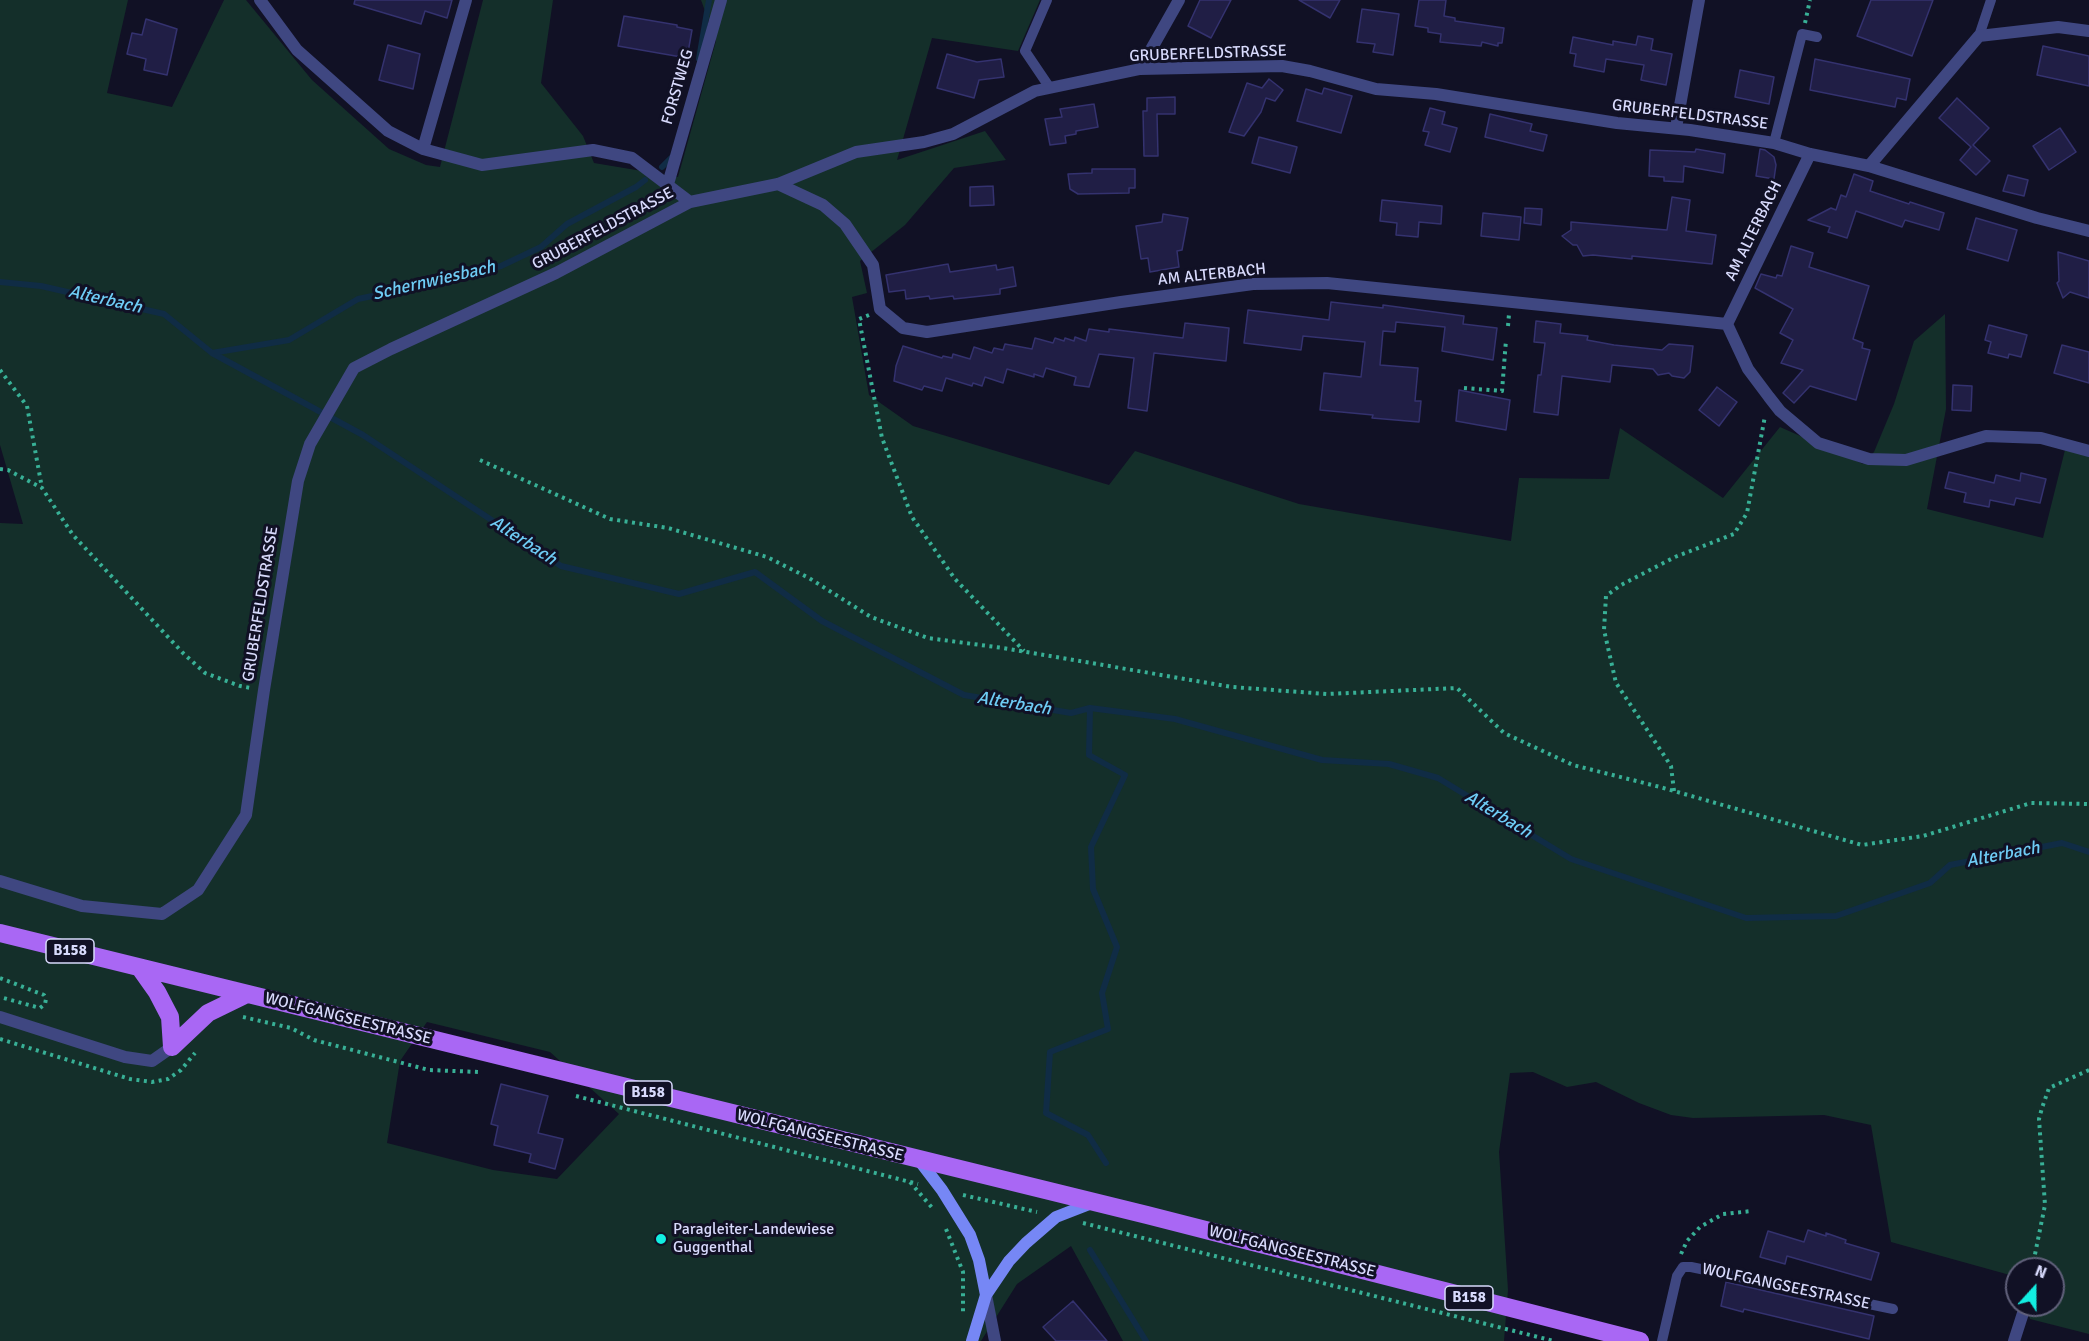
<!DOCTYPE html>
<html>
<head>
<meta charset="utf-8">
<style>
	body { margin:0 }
	#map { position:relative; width:2089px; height:1341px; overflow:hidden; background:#111125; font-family:Signika,sans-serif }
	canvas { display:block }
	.north { position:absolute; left:2005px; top:1257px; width:60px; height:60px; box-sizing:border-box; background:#111125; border:2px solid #61617b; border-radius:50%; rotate:21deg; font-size:16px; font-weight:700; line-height:24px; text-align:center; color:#d8dafc }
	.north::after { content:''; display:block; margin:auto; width:21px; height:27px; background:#12eee1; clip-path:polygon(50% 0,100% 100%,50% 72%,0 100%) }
</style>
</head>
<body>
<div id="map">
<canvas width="2089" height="1341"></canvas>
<div class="north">N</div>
</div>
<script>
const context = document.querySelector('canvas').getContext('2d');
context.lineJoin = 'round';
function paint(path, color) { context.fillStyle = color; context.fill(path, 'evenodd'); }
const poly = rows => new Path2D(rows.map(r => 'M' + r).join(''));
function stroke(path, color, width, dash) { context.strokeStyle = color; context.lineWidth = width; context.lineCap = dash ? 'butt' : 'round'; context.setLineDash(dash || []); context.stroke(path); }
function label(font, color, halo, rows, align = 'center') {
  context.font = font + ' Signika,sans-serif'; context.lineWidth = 6; context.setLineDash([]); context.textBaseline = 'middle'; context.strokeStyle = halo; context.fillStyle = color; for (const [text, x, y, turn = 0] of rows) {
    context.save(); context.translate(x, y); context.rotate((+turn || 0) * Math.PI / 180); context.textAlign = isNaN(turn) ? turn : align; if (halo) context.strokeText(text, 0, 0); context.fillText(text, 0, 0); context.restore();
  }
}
const green = poly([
	[0,0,128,0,107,93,172,107,224,0,246,0,312,80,389,149,426,165,440,167,483,0,553,0,541,83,583,136,594,163,678,177,716,41,701,0,1040,0,1018,51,932,38,897,160,985,131,1006,160,954,168,905,225,860,261,867,293,852,297,869,395,913,426,1109,485,1135,451,1299,504,1511,541,1519,478,1609,479,1620,428,1723,498,1780,427,1863,464,1874,452,1894,404,1914,341,1945,314,1946,409,1927,509,2043,538,2065,450,2089,456,2089,1334,2030,1319,2026,1305,2053,1305,2053,1269,2017,1269,2017,1277,1891,1242,1871,1125,1824,1115,1693,1118,1671,1115,1639,1103,1596,1082,1567,1087,1533,1072,1510,1073,1499,1152,1508,1290,1504,1341,1123,1341,1071,1246,1017,1284,981,1341,0,1341,0,523,23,524,0,445],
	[427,1022,550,1052,619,1114,557,1179,493,1170,387,1143,400,1061]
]);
const stream = poly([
	[699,59,709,0],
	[662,167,671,158],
	[0,282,41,286,164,314,212,353,363,435,561,566,679,594,755,572,822,621,964,695,1071,713,1090,708,1175,719,1322,760,1389,764,1438,778,1571,859,1746,918,1836,916,1930,883,1950,865,2062,843,2089,852],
	[212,353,289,340,358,299,439,282,501,266,541,247,567,224,636,187,645,180],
	[1090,708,1089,755,1125,775,1091,847,1093,889,1117,947,1102,993,1108,1029,1050,1052,1046,1113,1088,1135,1106,1163],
	[1090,1250,1146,1341]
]);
const building = poly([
	[355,0,452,0,447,18,425,11,421,24,354,4,355,0],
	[1200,0,1231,0,1211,38,1188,26,1200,0],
	[1299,0,1340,0,1330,18,1299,0],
	[1419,0,1446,0,1444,16,1455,18,1455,21,1504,28,1502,43,1498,43,1498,46,1482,42,1481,46,1440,42,1441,34,1428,32,1428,28,1415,26,1419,0],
	[1871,0,1933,0,1912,56,1857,36,1871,0],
	[1362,9,1399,14,1393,55,1373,52,1375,44,1357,42,1362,9],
	[624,16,677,25,677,27,692,30,687,58,618,46,624,16],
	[146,19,177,29,167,75,144,70,146,59,127,54,132,33,142,35,146,19],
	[1638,36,1653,39,1651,50,1672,54,1666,85,1641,80,1644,65,1606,59,1604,72,1574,66,1576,54,1570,53,1573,37,1613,45,1613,41,1636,45,1638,36],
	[388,45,420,54,413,89,379,80,388,45],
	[2043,46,2089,56,2089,86,2037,75,2043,46],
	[947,54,977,62,1001,59,1004,77,979,80,974,98,937,88,947,54],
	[1815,59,1910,79,1906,100,1897,98,1895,107,1810,90,1815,59],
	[1740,70,1774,77,1769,104,1735,97,1740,70],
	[1269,79,1283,90,1275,101,1266,98,1261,112,1244,136,1229,132,1247,83,1262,88,1269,79],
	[1324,88,1352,96,1341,133,1297,121,1306,89,1322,94,1324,88],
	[1175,97,1175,114,1157,114,1158,156,1144,156,1143,111,1147,111,1147,98,1175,97],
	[1957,98,1989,128,1973,145,1990,161,1976,175,1960,160,1971,147,1939,118,1957,98],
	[1094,104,1098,127,1076,131,1076,134,1065,136,1066,143,1050,145,1045,119,1062,117,1060,109,1094,104],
	[1430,108,1445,112,1442,124,1457,128,1450,152,1425,145,1429,132,1423,131,1430,108],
	[1490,114,1532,124,1530,131,1547,135,1543,151,1485,137,1490,114],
	[2060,128,2076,152,2049,170,2033,146,2060,128],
	[1259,137,1297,147,1290,173,1252,163,1259,137],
	[1696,149,1725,154,1723,173,1684,166,1683,182,1664,181,1664,177,1649,176,1650,150,1695,152,1696,149],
	[1760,149,1765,150,1774,157,1776,165,1774,179,1756,176,1760,149],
	[1092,169,1135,169,1135,188,1129,188,1129,193,1078,194,1070,189,1068,174,1092,173,1092,169],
	[1854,174,1873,181,1870,191,1909,204,1910,202,1944,213,1939,230,1905,220,1902,227,1856,211,1847,238,1828,232,1830,227,1808,220,1831,208,1836,210,1841,195,1846,197,1854,174],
	[2008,175,2028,180,2024,196,2003,191,2008,175],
	[993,186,994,205,970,206,970,187,993,186],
	[1672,197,1690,200,1686,231,1716,235,1712,264,1632,256,1632,259,1593,255,1583,256,1577,245,1573,245,1562,236,1571,230,1571,222,1667,230,1672,197],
	[1382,200,1442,206,1441,224,1419,222,1418,237,1396,235,1397,223,1380,221,1382,200],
	[1525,208,1542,209,1541,225,1524,223,1525,208],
	[1483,213,1521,217,1519,240,1481,236,1483,213],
	[1163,214,1188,218,1182,250,1177,251,1179,267,1150,272,1148,258,1141,259,1136,226,1162,222,1163,214],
	[1976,218,2017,230,2008,261,1967,249,1976,218],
	[1791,246,1813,253,1809,267,1869,286,1853,339,1863,343,1862,348,1870,350,1856,400,1810,386,1794,403,1783,393,1803,370,1781,363,1793,340,1780,333,1793,309,1755,288,1761,274,1776,278,1777,275,1782,276,1791,246],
	[2058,252,2089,261,2089,298,2070,292,2063,298,2057,283,2059,281,2058,252],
	[948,264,950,272,996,265,997,270,1013,267,1016,286,1000,289,1000,294,954,299,953,296,930,299,929,296,906,299,905,290,889,292,886,275,948,264],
	[1331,302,1383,308,1383,305,1464,316,1463,324,1497,328,1493,360,1442,351,1445,327,1396,322,1395,332,1383,331,1380,365,1418,368,1415,401,1421,401,1419,422,1372,418,1373,415,1320,410,1324,373,1361,377,1365,342,1303,336,1301,350,1244,343,1248,310,1329,320,1331,302],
	[1536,321,1561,324,1560,333,1588,336,1587,340,1614,345,1662,350,1669,344,1693,346,1690,372,1684,378,1672,376,1669,373,1658,375,1653,369,1612,365,1610,382,1562,376,1558,415,1534,412,1538,375,1541,375,1545,343,1534,342,1536,321],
	[1185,323,1229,328,1226,361,1154,353,1147,411,1128,408,1134,358,1099,354,1089,387,1074,385,1076,377,1046,368,1043,377,1034,374,1034,377,1007,369,1003,383,985,377,982,386,973,383,972,386,946,378,942,391,924,386,922,390,894,381,896,366,903,346,942,358,943,356,952,358,953,354,970,359,974,347,992,353,994,348,1003,350,1005,344,1032,349,1035,338,1053,343,1055,338,1064,341,1065,338,1074,341,1075,337,1086,341,1089,329,1109,332,1109,329,1183,338,1185,323],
	[1989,325,2027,335,2021,357,2009,354,2008,358,1988,353,1991,342,1985,340,1989,325],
	[2062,345,2089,352,2089,383,2054,373,2062,345],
	[1953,385,1972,386,1971,411,1952,410,1953,385],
	[1717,387,1737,402,1719,426,1699,410,1717,387],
	[1459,390,1510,400,1506,430,1456,421,1459,390],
	[1949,472,1994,483,1996,475,2020,481,2021,473,2046,479,2040,503,2016,498,2014,505,1990,500,1989,507,1964,502,1966,493,1945,488,1949,472],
	[501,1084,548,1096,538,1133,563,1139,555,1169,529,1162,531,1154,494,1145,498,1126,491,1124,501,1084],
	[1808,1230,1826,1236,1826,1233,1846,1240,1845,1243,1879,1253,1871,1280,1787,1256,1785,1264,1760,1257,1768,1231,1804,1242,1808,1230],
	[1726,1282,1874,1316,1869,1339,1744,1309,1743,1312,1721,1306,1726,1282],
	[1073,1301,1085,1315,1107,1341,1056,1341,1043,1327,1073,1301]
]);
const path = poly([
	[1805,23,1810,0],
	[869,315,859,319,882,438,912,517,955,579,1024,651],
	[1508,326,1509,314],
	[0,370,27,406,42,488],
	[1464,388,1502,391,1506,340],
	[480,460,610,519,668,528,767,557,809,578,871,617,928,638,1003,648,1232,687,1327,694,1457,688,1504,733,1573,765,1660,787,1862,845,1923,836,2031,803,2089,804],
	[0,469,8,470,42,488,73,535,183,653,205,673,240,686,251,688],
	[1674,791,1671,766,1616,683,1604,630,1606,596,1621,585,1675,557,1734,534,1747,513,1765,416],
	[0,978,44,995,46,999,45,1004,40,1008,0,997],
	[243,1017,291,1028,314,1040,429,1070,479,1072],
	[0,1039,130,1079,152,1082,168,1079,181,1070,195,1053],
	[576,1096,918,1184],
	[910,1182,934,1210],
	[963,1195,1037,1212],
	[1083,1223,1554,1341],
	[946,1229,963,1272,963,1314],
	[1681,1254,1687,1241,1700,1227,1723,1214,1752,1211],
	[2032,1269,2045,1205,2039,1119,2042,1108,2049,1088,2089,1070]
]);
const lane = poly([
	[1047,0,1025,51,1050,88],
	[1979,36,1991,0],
	[1774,143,1802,34,1817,37],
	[1662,1341,1677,1276,1683,1267,1691,1267,1893,1309]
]);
const street = poly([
	[260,0,297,50,388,131,423,149,482,165,593,150,632,158,690,202],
	[1140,69,1179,0],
	[1676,128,1699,0],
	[423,149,466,0],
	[1869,166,1979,36,2058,27,2089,31],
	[668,184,721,0],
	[778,184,823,205,845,224,873,265,880,309,903,328,927,332,1121,302,1253,284,1327,283,1727,324,1748,369,1769,397,1780,411,1818,443,1869,459,1906,460,1986,436,2041,438,2089,451],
	[1727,324,1810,154],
	[0,881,82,906,162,914,198,890,246,815,264,690,298,481,310,444,354,368,391,349,556,273,690,202,778,184,856,152,924,142,953,134,1035,91,1140,69,1282,66,1310,71,1376,89,1436,94,1617,123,1690,130,1774,143,1810,154,1869,166,2037,218,2089,231],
	[0,1017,125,1057,152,1061,172,1047],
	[986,1295,995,1341],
	[2014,1341,2023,1313]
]);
const secondary = poly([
	[919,1160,942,1190,970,1235,979,1260,986,1295,972,1341],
	[986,1295,1009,1261,1026,1243,1056,1217,1092,1203]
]);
const primary = poly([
	[0,933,1147,1215,1640,1341],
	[140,968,157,992,170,1017,172,1047],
	[172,1047,208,1013,247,994]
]);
const markers = [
	[661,1239,6,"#12eee1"]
];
const shields = [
	[70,951,48],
	[648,1093,48],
	[1469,1298,48]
];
const shieldNames = [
	["B158",70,951],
	["B158",648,1093],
	["B158",1469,1298]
];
const streetNames = [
	["GRUBERFELDSTRASSE",1208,54,-2],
	["FORSTWEG",678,87,-74],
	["GRUBERFELDSTRASSE",1690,115,7],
	["GRUBERFELDSTRASSE",603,229,-28],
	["AM ALTERBACH",1754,231,-64],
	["AM ALTERBACH",1212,275,-6],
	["GRUBERFELDSTRASSE",261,604,-81],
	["WOLFGANGSEESTRASSE",348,1019,14],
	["WOLFGANGSEESTRASSE",820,1136,14],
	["WOLFGANGSEESTRASSE",1292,1252,14],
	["WOLFGANGSEESTRASSE",1786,1287,12]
];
const poiNames = [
	["Paragleiter-Landewiese",673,1230],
	["Guggenthal",673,1248]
];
const waterNames = [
	["Schernwiesbach",434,281,-13],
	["Alterbach",105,300,13],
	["Alterbach",523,541,33],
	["Alterbach",1014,704,9],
	["Alterbach",1498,815,31],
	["Alterbach",2003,855,-11]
];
paint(green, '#142f2a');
stroke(stream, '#102c45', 6);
paint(building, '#201e45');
stroke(building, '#34326f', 1.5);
stroke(path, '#38b096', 4, [3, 4.5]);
stroke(lane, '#3f4781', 10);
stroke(street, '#3f4781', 12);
stroke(secondary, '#7687f5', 12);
stroke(primary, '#a967f4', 18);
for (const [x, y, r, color] of markers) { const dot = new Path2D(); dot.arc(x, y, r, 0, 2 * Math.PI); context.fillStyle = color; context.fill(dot); stroke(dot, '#111125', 2); }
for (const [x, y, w] of shields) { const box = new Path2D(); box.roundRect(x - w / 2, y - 12, w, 24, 4.5); context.fillStyle = '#111125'; context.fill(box); stroke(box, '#d8dafc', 1.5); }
label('bold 15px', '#d8dafc', null, shieldNames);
label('16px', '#d8dafc', '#111125', streetNames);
label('16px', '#d8dafc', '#111125', poiNames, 'left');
label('italic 18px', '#6eccf5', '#111125', waterNames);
</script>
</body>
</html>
